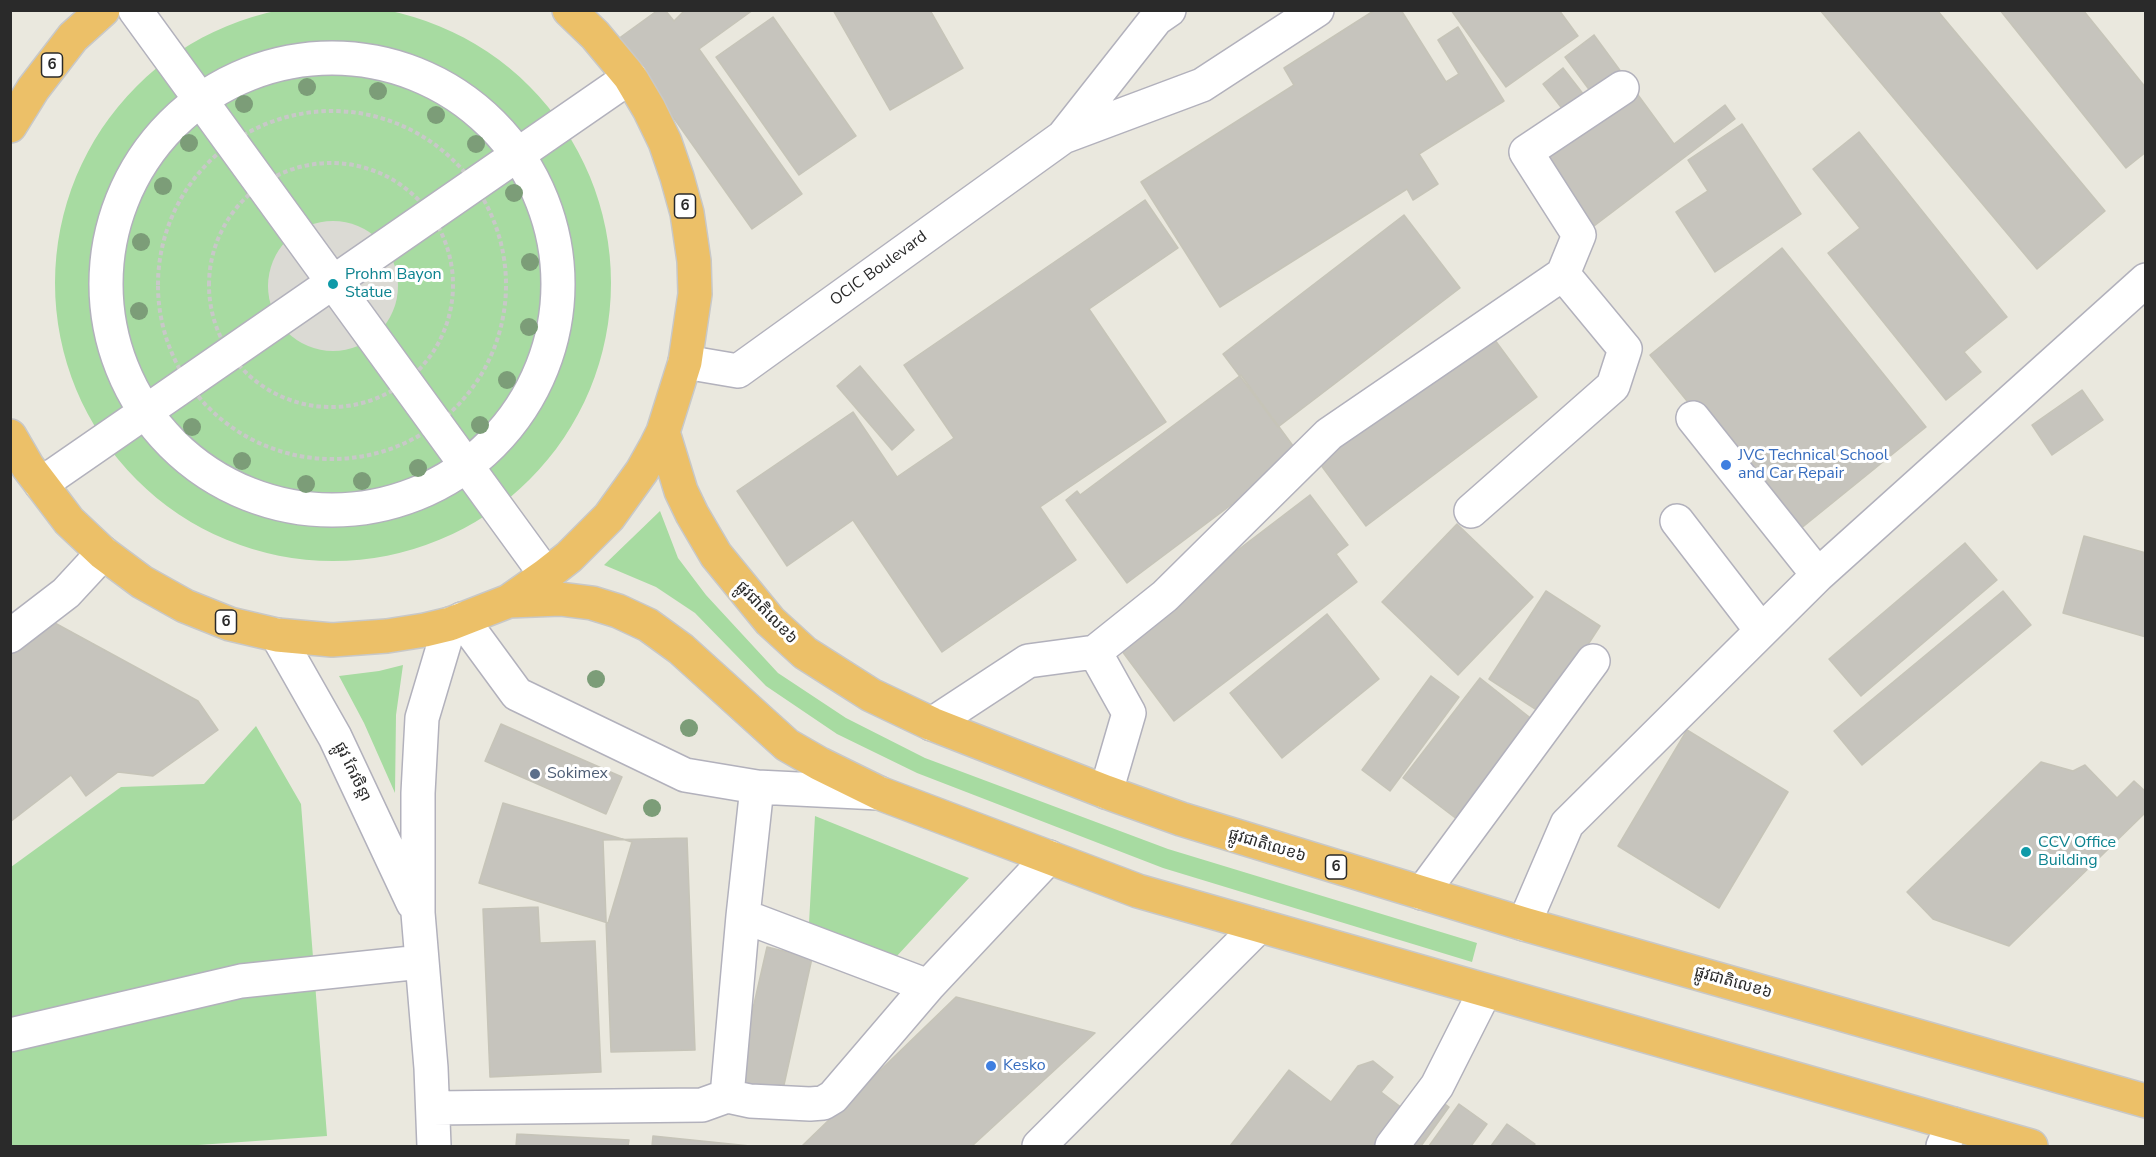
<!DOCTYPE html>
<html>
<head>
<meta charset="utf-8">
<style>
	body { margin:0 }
	#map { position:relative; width:2156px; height:1157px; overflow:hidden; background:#eae8de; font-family:"Nunito Sans",sans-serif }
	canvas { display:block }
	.frame { position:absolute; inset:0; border:12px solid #2a2a2a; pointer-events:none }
</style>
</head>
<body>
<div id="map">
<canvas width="2156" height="1157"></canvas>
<div class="frame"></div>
</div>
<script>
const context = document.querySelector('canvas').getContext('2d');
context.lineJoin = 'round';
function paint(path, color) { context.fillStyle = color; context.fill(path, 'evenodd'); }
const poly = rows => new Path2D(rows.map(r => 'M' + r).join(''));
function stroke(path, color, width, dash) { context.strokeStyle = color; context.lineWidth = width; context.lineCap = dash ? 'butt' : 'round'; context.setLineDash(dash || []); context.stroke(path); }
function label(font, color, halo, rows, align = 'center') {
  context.font = font + ' "Nunito Sans","Noto Sans Khmer",sans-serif'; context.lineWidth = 6; context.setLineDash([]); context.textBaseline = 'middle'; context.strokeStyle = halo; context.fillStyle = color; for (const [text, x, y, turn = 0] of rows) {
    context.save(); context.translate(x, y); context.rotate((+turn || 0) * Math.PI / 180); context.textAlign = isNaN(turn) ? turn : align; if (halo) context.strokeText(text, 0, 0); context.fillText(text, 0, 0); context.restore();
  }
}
const green = poly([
	'55 283a278 278 0 1 1 556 0a278 278 0 1 1-556 0Z',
	[660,511,678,558,706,595,778,673,846,718,925,758,1168,849,1477,943,1472,962,1163,868,917,773,837,734,766,686,695,613,656,587,604,565],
	[403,665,396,715,395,793,364,723,339,676,379,671],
	[256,726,301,804,327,1136,184,1146,11,1146,11,867,121,787,204,784],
	[815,816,969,878,896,957,809,923]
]);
const plaza = poly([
	'268 286a65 65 0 1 1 130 0a65 65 0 1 1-130 0Z'
]);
const building = poly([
	[658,10,753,10,699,49,802,194,752,229,618,39,658,10],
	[665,10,685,10,674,21,665,10],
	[833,10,930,10,963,68,890,110,833,10],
	[1375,10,1401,10,1446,82,1459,74,1438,40,1458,27,1504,101,1419,154,1438,184,1413,200,1407,189,1220,307,1141,182,1294,85,1284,68,1375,10],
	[1451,10,1559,10,1578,36,1506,87,1451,10],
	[1820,10,1937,10,2105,211,2037,269,1820,10],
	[2000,10,2083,10,2146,88,2146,152,2126,168,2000,10],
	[773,17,856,136,799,175,716,57,773,17],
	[1594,35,1674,144,1725,105,1735,119,1594,226,1541,153,1602,107,1565,57,1594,35],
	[1563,68,1591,104,1571,120,1543,84,1563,68],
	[1742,124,1801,214,1715,272,1676,212,1708,191,1688,160,1742,124],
	[1859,132,2007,317,1964,352,1981,372,1946,400,1828,253,1860,228,1813,169,1859,132],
	[1145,200,1178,248,1089,309,1166,422,1040,507,1076,560,942,652,853,520,787,566,737,491,853,412,897,477,954,438,904,365,1145,200],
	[1404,215,1460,288,1278,427,1223,354,1404,215],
	[1782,248,1926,427,1794,534,1650,355,1782,248],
	[1486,328,1537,397,1366,526,1315,457,1486,328],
	[860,366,914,430,892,450,837,386,860,366],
	[1241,375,1299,454,1127,583,1066,500,1077,491,1080,495,1241,375],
	[2082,390,2103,420,2052,455,2032,425,2082,390],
	[1310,495,1348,545,1336,554,1357,582,1174,721,1116,643,1310,495],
	[1457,524,1533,597,1458,675,1382,602,1457,524],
	[2084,536,2146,553,2146,637,2063,613,2084,536],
	[1965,543,1997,580,1861,696,1829,659,1965,543],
	[1546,591,1600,626,1543,714,1489,679,1546,591],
	[2003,591,2031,625,1862,765,1834,731,2003,591],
	[1327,614,1379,679,1282,758,1230,693,1327,614],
	[42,616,198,701,218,730,153,776,118,772,86,796,71,775,10,822,10,641,42,616],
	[1431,676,1459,697,1390,791,1362,770,1431,676],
	[1480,678,1538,724,1462,823,1403,778,1480,678],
	[501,724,622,777,606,814,485,761,501,724],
	[1687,730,1788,792,1719,908,1618,846,1687,730],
	[2041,762,2073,771,2085,765,2117,798,2134,781,2146,792,2146,812,2009,946,1933,919,1907,892,2041,762],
	[503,803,632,842,608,923,479,883,503,803],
	[687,838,695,1050,611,1052,603,840,687,838],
	[538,907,540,943,595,941,601,1072,490,1077,483,909,538,907],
	[767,947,812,958,782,1094,736,1083,767,947],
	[956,997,1095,1033,972,1146,802,1146,956,997],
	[1373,1061,1393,1077,1381,1092,1406,1111,1381,1146,1230,1146,1289,1070,1331,1102,1358,1066,1373,1061],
	[1434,1096,1449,1107,1421,1146,1397,1146,1434,1096],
	[1459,1104,1487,1124,1471,1146,1429,1146,1459,1104],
	[1507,1124,1535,1144,1533,1146,1491,1146,1507,1124],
	[517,1134,629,1140,628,1146,516,1146,517,1134],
	[653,1136,750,1146,652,1146,653,1136]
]);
const path = poly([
	'158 285a174 174 0 1 1 348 0a174 174 0 1 1-348 0Z',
	'209 285a122 122 0 1 1 244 0a122 122 0 1 1-244 0Z'
]);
const minor = poly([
	[135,10,546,575],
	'106 284a226 226 0 1 1 452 0a226 226 0 1 1-452 0Z',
	[1063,137,1156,19,1169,10],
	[685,362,738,371,1063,137,1202,85,1317,10],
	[1693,418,1818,575],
	[41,484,630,77],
	[1471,511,1613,386,1625,349,1563,274],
	[1677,521,1761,630],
	[462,619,517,694,685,775,757,787,879,793],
	[277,635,335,737,413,903],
	[10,636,66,593,103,553],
	[1095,652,1165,596,1329,434,1563,274,1579,235,1526,152,1622,88],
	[932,724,1028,661,1095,652,1129,713,1106,792],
	[1422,893,1593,661],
	[743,916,928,986],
	[1524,924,1567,824,1818,575,2146,280],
	[10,1035,241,981,421,962],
	[727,1096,743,916,757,787],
	[433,1108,702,1105,727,1096,750,1101,810,1104,823,1103,833,1097,928,986,1049,857],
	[434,1146,431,1068,418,913,418,793,422,718,450,624],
	[1039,1146,1259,926],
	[1392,1146,1437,1086,1485,991],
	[1943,1146,1953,1124]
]);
const highway = poly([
	[10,126,33,89,73,37,103,10],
	[663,432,681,491,692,514,716,555,770,621,805,653,871,695,932,724,1106,792,1181,819,1524,924,2146,1101],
	[10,436,28,467,41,484,69,521,103,553,142,582,185,606,230,624,277,635,332,640,387,636,425,630,450,624,509,601,546,575,569,557,609,517,642,471,656,446,663,432,685,362,695,294,694,261,687,213,677,177,665,142,649,109,630,77,595,35,569,10],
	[509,601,560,599,592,603,618,611,648,625,681,649,787,745,820,764,879,793,1138,891,2031,1146]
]);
const trees = [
	[307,87],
	[378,91],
	[244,104],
	[436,115],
	[189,143],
	[476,144],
	[163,186],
	[514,193],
	[141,242],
	[530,262],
	[139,311],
	[529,327],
	[507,380],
	[480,425],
	[192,427],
	[242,461],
	[418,468],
	[362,481],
	[306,484],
	[596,679],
	[689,728],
	[652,808]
];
const markers = [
	[333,284,6,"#0f9aa8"],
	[1726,465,6,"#3f7fe0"],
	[535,774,6,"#5c6f8a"],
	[2026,852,6,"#0f9aa8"],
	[991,1066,6,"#3f7fe0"]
];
const shields = [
	[52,65,21],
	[685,206,21],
	[226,622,21],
	[1336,867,21]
];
const shieldNames = [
	["6",52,65],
	["6",685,206],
	["6",226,622],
	["6",1336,867]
];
const streetNames = [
	["OCIC Boulevard",879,269,-36],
	["ផ្លូវជាតិលេខ៦",766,613,46],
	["ផ្លូវ កែវចិន្តា",352,772,64],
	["ផ្លូវជាតិលេខ៦",1267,846,17],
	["ផ្លូវជាតិលេខ៦",1733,983,16]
];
const cultureNames = [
	["Prohm Bayon",345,275],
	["Statue",345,293],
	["CCV Office",2038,843],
	["Building",2038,861]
];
const shopNames = [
	["JVC Technical School",1738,456],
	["and Car Repair",1738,474],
	["Kesko",1003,1066]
];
const serviceNames = [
	["Sokimex",547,774]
];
paint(green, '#a7dba1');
paint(plaza, '#dbdad4');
paint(building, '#c6c4bd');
stroke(building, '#c6c4b8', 1.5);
stroke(minor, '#b2b1bc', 36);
stroke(highway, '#c8c8c8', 36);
stroke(path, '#c8c8c8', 4, [4.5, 3]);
stroke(minor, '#fff', 33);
stroke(highway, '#ecc068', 33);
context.fillStyle = '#7c9d78';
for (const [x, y] of trees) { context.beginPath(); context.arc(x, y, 9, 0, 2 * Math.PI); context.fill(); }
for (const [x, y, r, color] of markers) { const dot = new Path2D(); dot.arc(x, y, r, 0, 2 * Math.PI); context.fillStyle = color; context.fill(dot); stroke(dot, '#fff', 2); }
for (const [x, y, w] of shields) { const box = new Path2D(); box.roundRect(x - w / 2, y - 12, w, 24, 4.5); context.fillStyle = '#fff'; context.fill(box); stroke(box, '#2a2a2a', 1.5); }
label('bold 15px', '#2a2a2a', null, shieldNames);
label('16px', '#2a2a2a', '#fff', streetNames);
label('16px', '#0d838f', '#fff', cultureNames, 'left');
label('16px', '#366cbe', '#fff', shopNames, 'left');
label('16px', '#4e5e75', '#fff', serviceNames, 'left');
</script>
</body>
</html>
